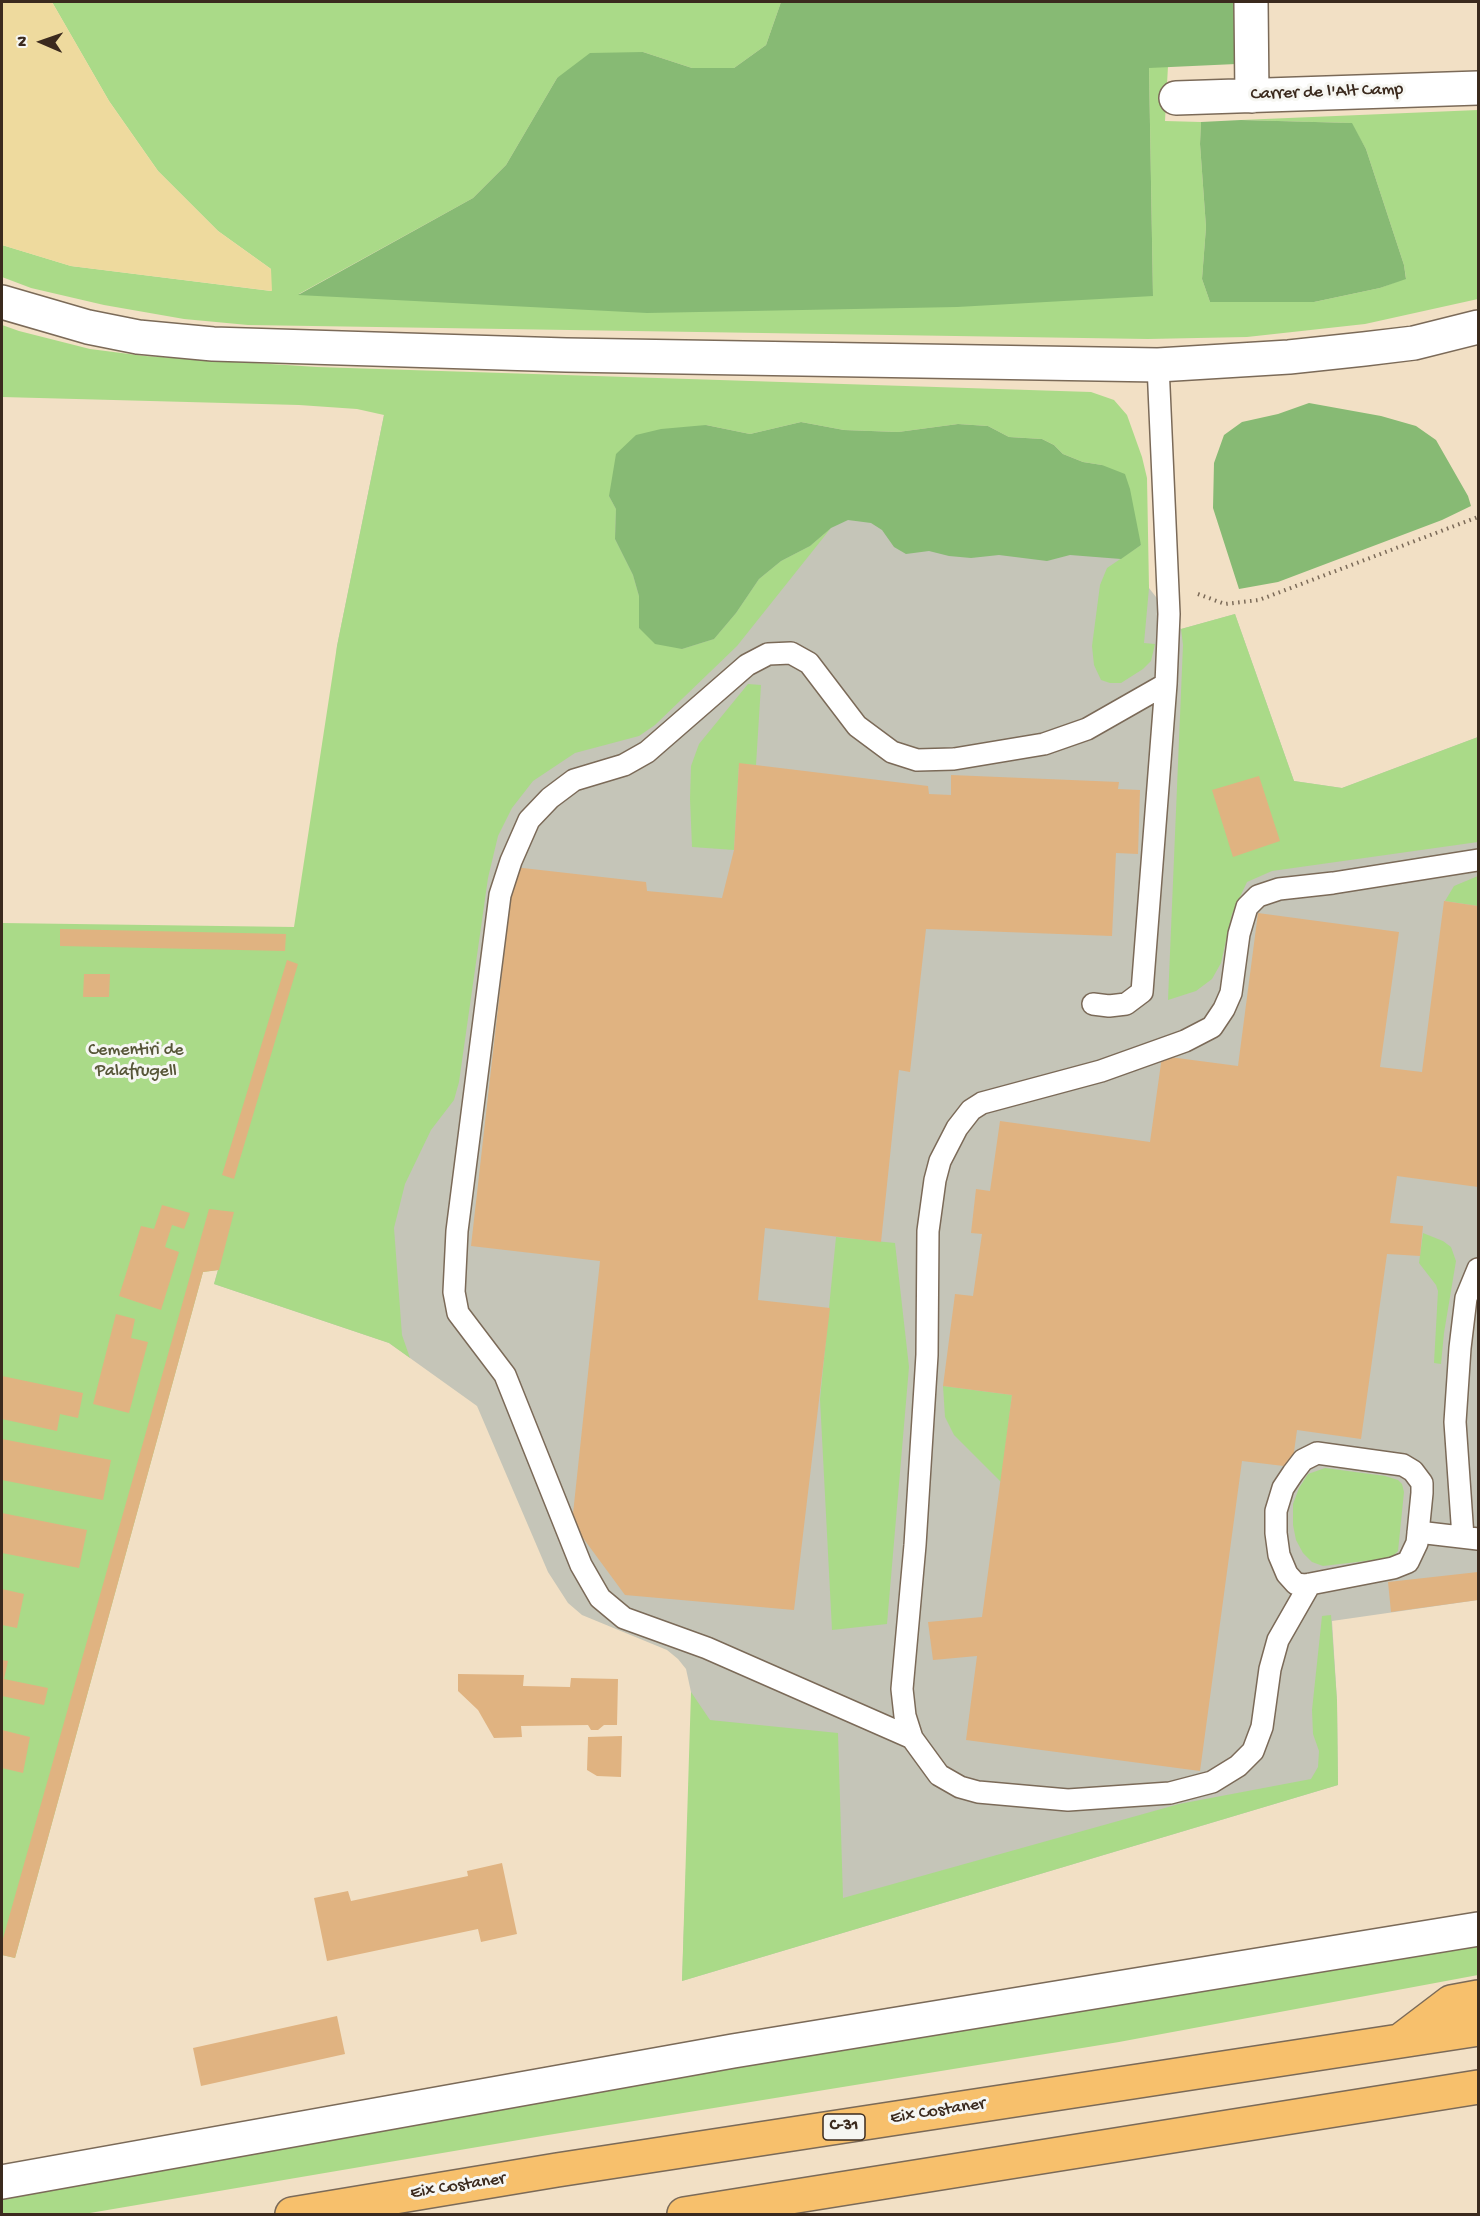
<!DOCTYPE html>
<html>
<head>
<meta charset="utf-8">
<style>
	body { margin:0 }
	#map { position:relative; width:1480px; height:2216px; overflow:hidden; background:#f2e0c5; font-family:"Gochi Hand",sans-serif }
	canvas { display:block }
	.frame { position:absolute; inset:0; border:3px solid #3b2a1e; pointer-events:none }
	.north { position:absolute; left:12px; top:12px; width:60px; height:60px; -webkit-text-stroke:4px #f6f6f2; paint-order:stroke; rotate:272deg; font-size:16px; font-weight:700; line-height:24px; text-align:center; color:#3b2a1e }
	.north::after { content:''; display:block; margin:auto; width:21px; height:27px; background:#3b2a1e; clip-path:polygon(50% 0,100% 100%,50% 72%,0 100%) }
</style>
</head>
<body>
<div id="map">
<canvas width="1480" height="2216"></canvas>
<div class="frame"></div>
<div class="north">N</div>
</div>
<script>
const context = document.querySelector('canvas').getContext('2d');
context.lineJoin = 'round';
function paint(path, color) { context.fillStyle = color; context.fill(path, 'evenodd'); }
const poly = rows => new Path2D(rows.map(r => 'M' + r).join(''));
function stroke(path, color, width, dash) { context.strokeStyle = color; context.lineWidth = width; context.lineCap = dash ? 'butt' : 'round'; context.setLineDash(dash || []); context.stroke(path); }
function label(font, color, halo, rows, align = 'center') {
  context.font = font + ' "Gochi Hand",sans-serif'; context.lineWidth = 6; context.setLineDash([]); context.textBaseline = 'middle'; context.strokeStyle = halo; context.fillStyle = color; for (const [text, x, y, turn = 0] of rows) {
    context.save(); context.translate(x, y); context.rotate((+turn || 0) * Math.PI / 180); context.textAlign = isNaN(turn) ? turn : align; if (halo) context.strokeText(text, 0, 0); context.fillText(text, 0, 0); context.restore();
  }
}
const industrial = poly([
	[384,415,1130,489,1149,588,1181,629,1235,614,1294,781,1342,788,1478,737,1478,1600,1332,1621,1337,1701,1338,1785,682,1981,691,1725,691,1692,686,1669,678,1659,667,1650,582,1615,568,1603,548,1572,477,1406,389,1343,214,1284,312,928,337,646]
]);
const green = poly([
	[52,2,781,2,766,45,734,68,692,68,643,52,557,78,506,165,473,198,299,294,1153,296,1149,67,1168,66,1165,121,1201,122,1200,144,1206,227,1202,279,1210,302,1314,302,1380,288,1406,278,1404,265,1366,149,1351,123,1241,120,1478,110,1478,299,1365,324,1247,337,1148,339,248,325,184,319,104,305,31,288,2,277,2,245,71,266,271,291,271,269,218,231,158,171,109,101],
	[2,325,19,331,90,349,145,356,317,367,1091,392,1114,400,1127,415,1142,457,1147,478,1149,588,1144,643,1155,644,1151,661,1143,669,1121,683,1110,683,1101,680,1094,665,1092,646,1100,585,1107,568,1141,545,1102,465,1083,462,1063,454,1054,445,1042,439,1009,437,988,426,958,424,898,432,844,430,801,422,750,434,706,425,609,496,616,509,615,539,633,575,639,596,639,628,682,649,714,639,736,613,759,579,781,561,810,546,831,528,737,646,655,725,639,736,575,753,533,781,512,808,498,836,488,878,459,1082,454,1100,431,1130,405,1184,394,1228,402,1335,410,1358,389,1343,214,1284,218,1270,203,1272,15,1958,2,1955,2,923,294,927,337,646,384,415,357,409,299,405,2,397],
	[1235,614,1294,781,1342,788,1478,737,1478,842,1272,871,1247,882,1232,914,1221,963,1212,979,1196,991,1168,1000,1183,645,1181,629],
	[748,684,761,685,756,765,739,764,734,850,692,847,690,799,691,766,699,744],
	[1478,876,1478,906,1445,901,1454,886],
	[1423,1233,1443,1241,1451,1247,1456,1261,1444,1333,1441,1364,1434,1363,1438,1291,1436,1285,1419,1263],
	[836,1237,895,1243,909,1367,887,1624,832,1630,820,1399],
	[943,1386,1012,1395,1001,1482,954,1435,945,1417],
	[1325,1468,1385,1476,1398,1480,1402,1484,1404,1492,1398,1551,1391,1558,1323,1566,1312,1562,1303,1553,1296,1540,1293,1525,1293,1504,1299,1488,1308,1474],
	[1331,1615,1337,1701,1338,1785,682,1981,691,1692,710,1720,838,1733,843,1898,1179,1804,1311,1779,1318,1767,1319,1751,1313,1734,1312,1710,1322,1616],
	[1478,1944,1478,1975,1119,2042,548,2135,84,2214,2,2214,2,2196,883,2042]
]);
const forest = poly([
	[781,2,1234,2,1236,64,1149,68,1153,296,957,307,647,313,298,295,473,198,506,165,557,78,590,53,643,52,692,68,734,68,766,45],
	[1241,120,1352,123,1366,149,1404,265,1406,279,1380,288,1314,302,1210,302,1202,279,1206,227,1200,144,1201,122],
	[1309,403,1381,416,1416,426,1436,440,1468,496,1471,506,1442,520,1278,582,1239,589,1213,508,1214,463,1224,435,1242,422,1278,414],
	[801,422,844,430,898,432,958,424,988,426,1009,437,1042,439,1054,445,1063,454,1083,462,1102,465,1125,474,1130,489,1141,545,1121,559,1070,555,1047,561,999,555,971,558,949,556,929,551,906,554,894,547,882,530,871,523,848,520,831,528,810,546,781,561,759,579,736,613,714,639,682,649,655,644,639,628,639,596,633,575,615,539,616,509,609,496,616,454,636,435,661,429,706,425,750,434]
]);
const sand = poly([
	[2,2,52,2,109,101,158,171,218,231,271,269,272,291,71,266,2,245]
]);
const building = poly([
	[739,763,928,786,929,794,951,795,951,775,1119,782,1118,789,1140,790,1138,854,1116,853,1112,936,926,929,910,1072,899,1070,881,1242,765,1228,758,1300,830,1308,794,1610,625,1595,572,1523,600,1261,471,1246,514,867,646,882,647,891,722,898,734,850],
	[1259,776,1280,841,1233,857,1212,790],
	[1444,901,1478,906,1478,1187,1397,1176,1390,1223,1423,1226,1420,1256,1387,1254,1361,1439,1297,1430,1292,1467,1242,1461,1200,1771,966,1740,977,1656,933,1660,928,1622,982,1617,1012,1395,943,1386,955,1294,973,1296,982,1234,971,1233,976,1189,990,1191,1000,1121,1150,1142,1162,1056,1238,1066,1258,913,1399,932,1380,1067,1422,1072],
	[60,929,286,934,285,951,60,946],
	[287,960,298,964,234,1179,222,1175],
	[84,974,110,974,109,997,83,997],
	[162,1205,190,1213,184,1229,172,1225,165,1247,179,1252,161,1310,119,1296,141,1226,154,1229],
	[209,1209,234,1212,219,1270,203,1272,15,1958,2,1955,2,1942],
	[116,1314,135,1319,131,1338,148,1342,129,1413,93,1404],
	[2,1376,83,1393,78,1418,60,1414,57,1431,2,1419],
	[2,1439,111,1460,103,1500,2,1480],
	[2,1513,87,1530,79,1568,2,1553],
	[1478,1572,1478,1600,1391,1612,1388,1582],
	[2,1589,24,1594,17,1628,2,1625],
	[2,1660,8,1661,4,1679,48,1688,44,1705,2,1696],
	[458,1674,524,1675,523,1686,570,1687,571,1678,618,1679,617,1725,604,1725,598,1730,591,1730,588,1725,521,1726,522,1737,494,1738,478,1710,458,1691],
	[2,1730,30,1737,23,1773,2,1768],
	[622,1736,621,1777,597,1776,587,1770,588,1737],
	[502,1863,517,1934,481,1942,478,1929,327,1961,314,1898,348,1891,351,1901,468,1876,467,1871],
	[337,2016,345,2054,201,2086,193,2048]
]);
const path = poly([
	[1198,594,1225,604,1259,600,1478,517]
]);
const lane = poly([
	[1093,1004,1109,1006,1126,1004,1142,992,1166,684,1169,614,1158,365],
	[1317,1453,1403,1465,1413,1471,1422,1483,1422,1493,1417,1543,1408,1562,1393,1568,1305,1585,1296,1584,1287,1574,1279,1555,1276,1533,1276,1511,1283,1488,1293,1473,1303,1460,1317,1453],
	[1418,1532,1478,1539],
	[1463,1537,1455,1422,1460,1348,1466,1298,1478,1269],
	[1310,1584,1278,1640,1270,1669,1262,1727,1253,1751,1238,1766,1212,1782,1170,1793,1068,1800,978,1792,960,1787,939,1775,912,1738,905,1716,902,1689,915,1545,927,1355,928,1231,935,1180,940,1161,957,1128,971,1110,982,1103,1101,1071,1185,1041,1212,1027,1224,1009,1231,993,1239,934,1247,907,1258,896,1279,889,1333,883,1478,860],
	[912,1738,707,1648,624,1618,600,1598,581,1565,505,1375,458,1313,454,1292,457,1231,500,895,511,861,529,820,550,798,574,780,624,765,647,752,747,665,768,654,791,653,809,663,857,726,892,752,917,760,954,759,1044,744,1087,729,1166,684]
]);
const street = poly([
	[1251,2,1252,96],
	[1176,98,1478,88],
	[2,302,88,327,138,337,213,344,566,355,1158,365,1289,357,1364,349,1414,343,1478,327],
	[2,2182,733,2051,1478,1929]
]);
const highway = poly([
	[1401,2040,1451,2002,1478,1997],
	[292,2214,557,2170,1478,2029],
	[684,2214,1478,2087]
]);
const shields = [
	[844,2127,42]
];
const shieldNames = [
	["C-31",844,2127]
];
const streetNames = [
	["Carrer de l'Alt Camp",1327,93,-2],
	["Eix Costaner",938,2112,-9],
	["Eix Costaner",458,2187,-9]
];
const parkNames = [
	["Cementiri de",136,1051],
	["Palafrugell",136,1072]
];
paint(industrial, '#c5c5b8');
paint(green, '#aada88');
paint(forest, '#87ba74');
paint(sand, '#eeda9e');
paint(building, '#e0b381');
stroke(lane, '#7b6a58', 24);
stroke(street, '#7b6a58', 36);
stroke(highway, '#7b6a58', 36);
stroke(path, '#7b6a58', 4, [1.5, 4.5]);
stroke(lane, '#fff', 21);
stroke(street, '#fff', 33);
stroke(highway, '#f7c06c', 33);
for (const [x, y, w] of shields) { const box = new Path2D(); box.roundRect(x - w / 2, y - 13, w, 26, 4.5); context.fillStyle = '#f6f6f2'; context.fill(box); stroke(box, '#3b2a1e', 1.5); }
label('bold 16px', '#3b2a1e', null, shieldNames);
label('18px', '#3b2a1e', '#f6f6f2', streetNames);
label('18px', '#575638', '#f6f6f2', parkNames);
</script>
</body>
</html>
